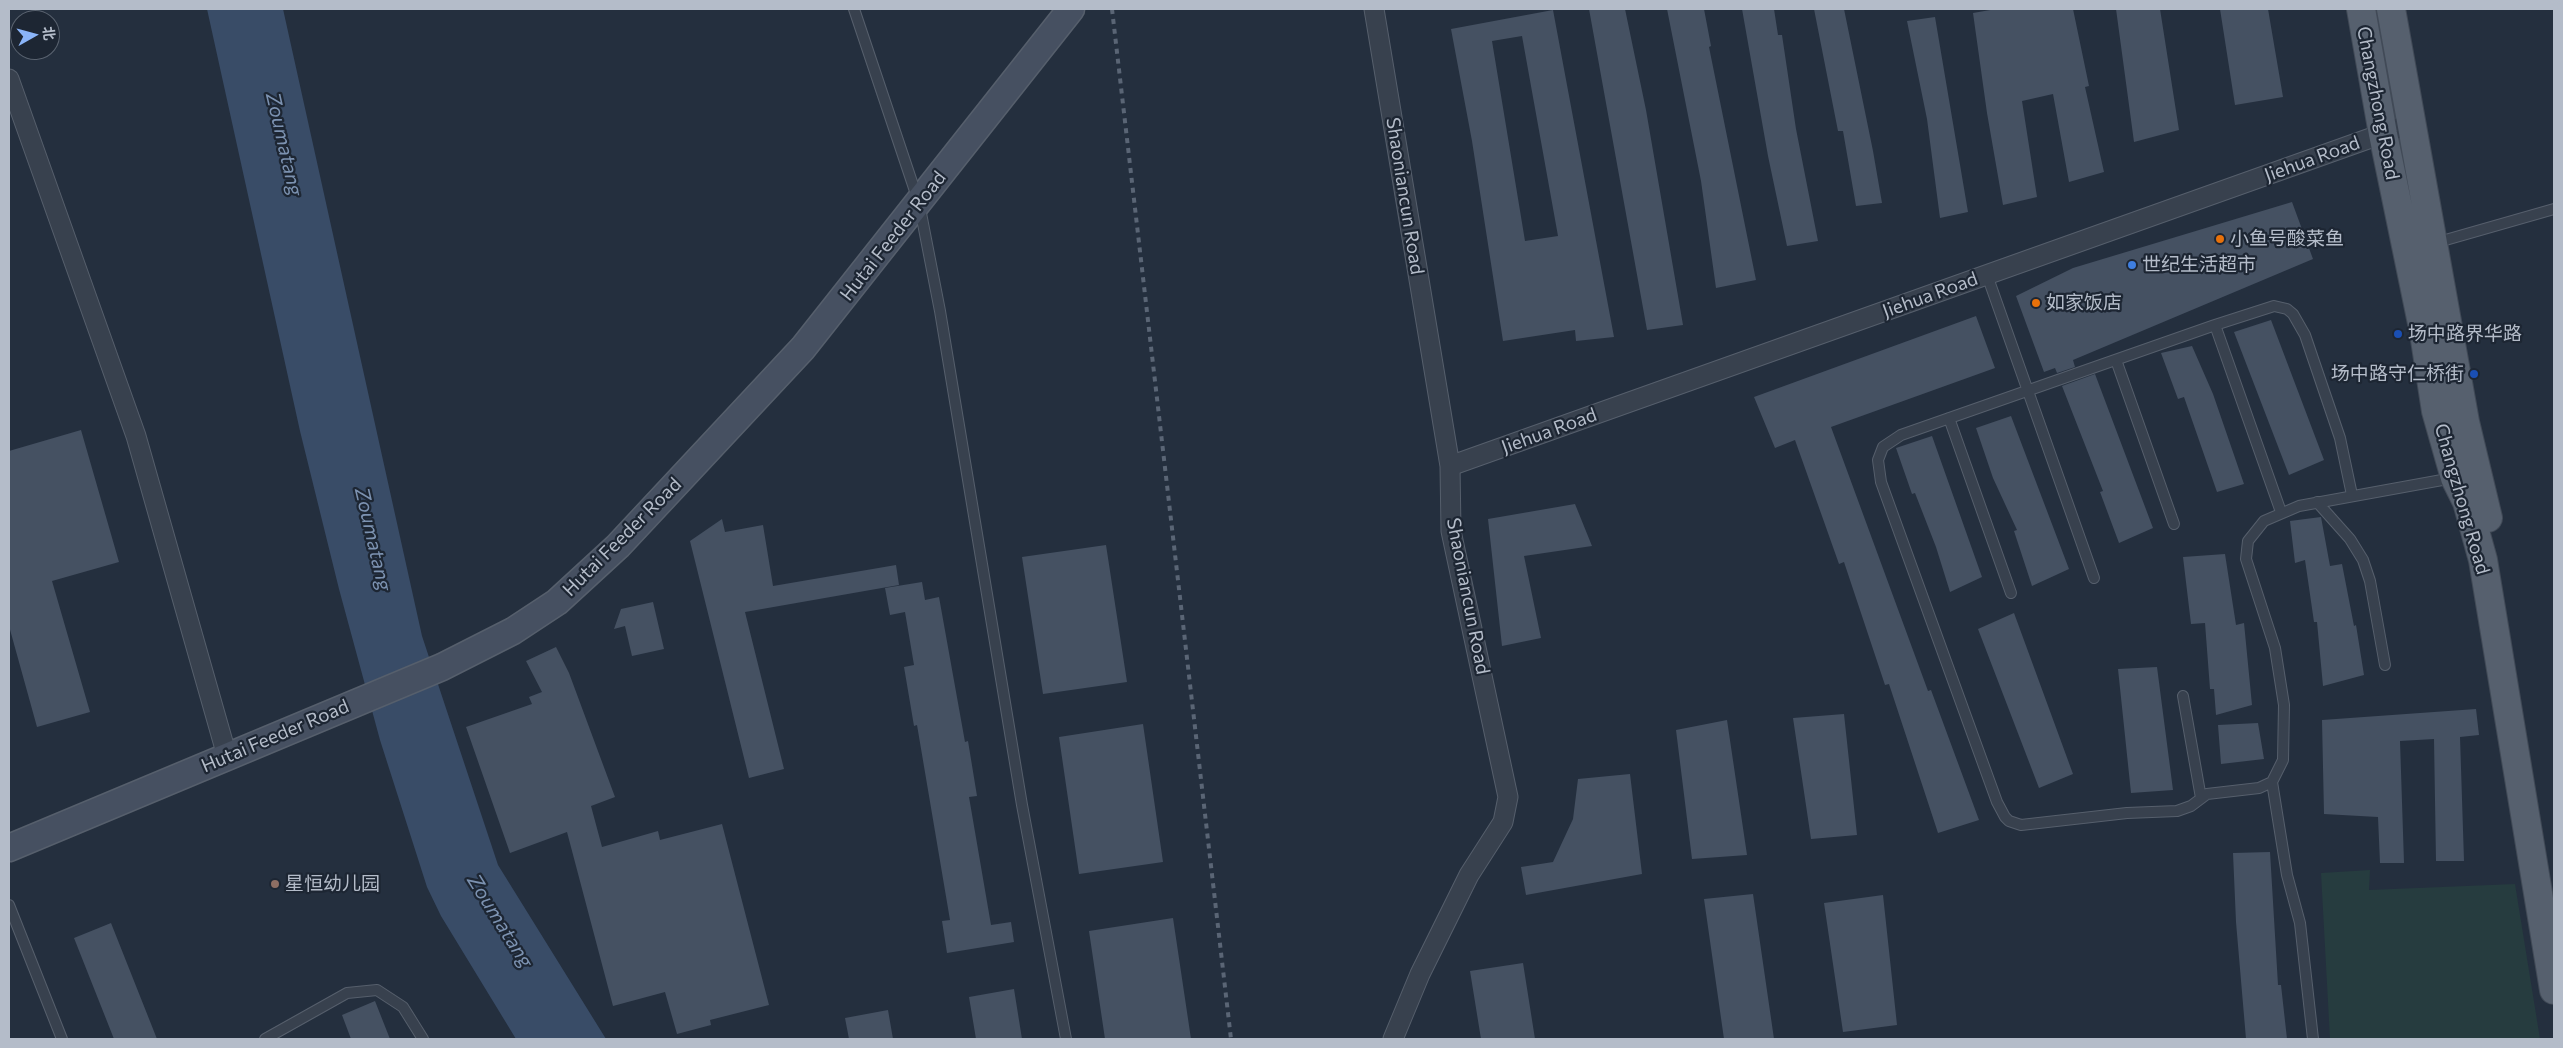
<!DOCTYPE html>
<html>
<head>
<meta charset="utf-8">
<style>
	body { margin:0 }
	#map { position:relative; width:2563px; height:1048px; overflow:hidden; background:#242f3e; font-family:Commissioner,"Noto Sans SC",sans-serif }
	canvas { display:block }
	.frame { position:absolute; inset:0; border:10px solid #b4bcc9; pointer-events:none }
	.north { position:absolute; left:10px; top:10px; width:50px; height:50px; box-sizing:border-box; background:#1d2633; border:1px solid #59626f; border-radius:50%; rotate:83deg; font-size:14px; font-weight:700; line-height:20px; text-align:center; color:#b4bcc9 }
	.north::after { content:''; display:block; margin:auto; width:18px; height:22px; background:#8ab4f8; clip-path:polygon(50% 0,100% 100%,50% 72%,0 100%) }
</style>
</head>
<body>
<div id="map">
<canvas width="2563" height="1048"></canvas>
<div class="frame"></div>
<div class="north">北</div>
</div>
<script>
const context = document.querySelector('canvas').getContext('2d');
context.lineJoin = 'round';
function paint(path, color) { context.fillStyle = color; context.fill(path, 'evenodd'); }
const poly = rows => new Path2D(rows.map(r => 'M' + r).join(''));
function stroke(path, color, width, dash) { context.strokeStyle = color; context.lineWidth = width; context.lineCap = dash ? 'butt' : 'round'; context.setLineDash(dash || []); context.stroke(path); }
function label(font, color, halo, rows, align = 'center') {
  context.font = font + ' Commissioner,"Noto Sans SC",sans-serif'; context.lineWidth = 4.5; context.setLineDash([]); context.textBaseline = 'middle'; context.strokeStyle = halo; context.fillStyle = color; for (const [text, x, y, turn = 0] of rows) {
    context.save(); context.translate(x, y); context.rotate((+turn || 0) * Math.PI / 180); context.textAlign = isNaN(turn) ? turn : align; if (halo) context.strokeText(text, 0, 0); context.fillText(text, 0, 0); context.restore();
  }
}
const green = poly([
	[2370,870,2369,890,2515,884,2540,1039,2330,1039,2321,873]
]);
const water = poly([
	[207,9,283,9,422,636,498,865,606,1039,516,1039,441,916,427,887,380,740,339,589,300,431]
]);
const building = poly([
	[1589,9,1625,9,1646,110,1683,325,1647,330],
	[1667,9,1704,9,1711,46,1709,47,1756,280,1716,288,1701,181],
	[1742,9,1774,9,1778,35,1782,35,1796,129,1818,241,1787,246,1768,156],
	[1814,9,1844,9,1873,151,1882,203,1856,206,1843,131,1838,131],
	[1996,9,2073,9,2089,86,2085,87,2104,172,2069,182,2053,94,2022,101,2037,197,2003,205,1987,113,1973,13],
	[2116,9,2160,9,2179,130,2134,142],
	[2220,9,2268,9,2283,97,2235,105],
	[1553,10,1614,337,1576,341,1575,330,1503,341,1472,141,1451,29],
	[1522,36,1558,236,1525,241,1492,41],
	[1935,17,1968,212,1940,218,1927,119,1907,21],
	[2292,202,2313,259,2073,360,2075,367,2057,373,2055,368,2044,372,2016,296,2073,268],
	[1976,316,1995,368,1831,427,1928,691,1931,690,1979,820,1938,833,1889,684,1885,685,1844,562,1839,564,1795,440,1775,448,1754,397],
	[2271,320,2324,460,2289,475,2234,332],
	[2192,346,2213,394,2244,484,2217,492,2184,397,2178,399,2161,353],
	[2095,374,2153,528,2119,543,2100,492,2103,491,2062,386],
	[2011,416,2069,569,2032,586,2014,531,2017,530,1993,478,1976,428],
	[81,430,119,562,52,581,90,712,37,727,9,626,9,451],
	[1932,436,1982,577,1950,592,1936,547,1915,493,1912,494,1896,448],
	[1575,504,1592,546,1524,556,1541,638,1502,646,1488,519],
	[2321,517,2330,566,2342,564,2354,626,2356,625,2364,675,2323,686,2317,622,2314,622,2305,560,2295,563,2290,521],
	[722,519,725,532,763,525,773,586,896,565,899,585,745,612,784,769,749,778,690,541],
	[1106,545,1127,682,1043,694,1022,557],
	[2225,554,2236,625,2244,623,2252,705,2216,715,2214,689,2210,689,2205,623,2191,624,2183,557],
	[922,582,925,600,939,597,965,742,968,741,977,796,969,797,991,925,1011,922,1014,942,947,953,942,921,950,920,917,725,914,726,904,667,914,665,905,612,890,615,885,588],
	[653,602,664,649,632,656,625,626,614,629,621,609],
	[2014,613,2073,774,2039,788,1978,629],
	[556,647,569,673,615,797,591,806,602,847,658,831,660,840,722,824,769,1005,710,1020,711,1025,677,1034,665,992,613,1006,567,832,510,853,466,727,532,704,529,697,542,692,526,661],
	[2157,667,2173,790,2131,793,2118,669],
	[2476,709,2479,735,2460,737,2464,861,2436,861,2434,739,2400,741,2404,863,2380,863,2378,817,2324,814,2322,720],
	[1844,714,1857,835,1811,839,1793,718],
	[1727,720,1747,855,1692,859,1676,730],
	[2258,723,2264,759,2221,764,2218,725],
	[1143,724,1163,862,1079,874,1059,737],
	[1630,774,1642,874,1526,895,1521,867,1553,862,1573,819,1578,779],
	[2270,852,2278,985,2281,985,2287,1039,2246,1039,2236,922,2233,853],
	[1753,894,1774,1039,1724,1039,1704,899],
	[1883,895,1897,1025,1843,1032,1824,903],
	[1173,918,1191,1039,1105,1039,1089,931],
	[111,923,157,1039,114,1039,74,938],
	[1523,963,1535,1039,1481,1039,1470,971],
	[1014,989,1022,1039,976,1039,969,997],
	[375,1001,390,1039,351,1039,342,1015],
	[888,1010,893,1039,849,1039,845,1018]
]);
const lane = poly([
	[854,9,919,203,940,311,1022,805,1066,1039],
	[2435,243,2554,209],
	[1987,275,2094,578],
	[2215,325,2281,512],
	[2116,360,2174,524],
	[1949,418,2011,593],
	[2352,495,2340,438,2305,335,2293,314,2287,309,2274,306,2215,325,1901,435,1883,447,1878,460,1881,482,1997,802,2005,817,2009,821,2021,825,2127,813,2177,811,2191,806,2207,794,2259,788,2272,782,2283,760,2284,705,2275,648,2246,559,2248,541,2264,521,2299,506,2453,478],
	[2317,502,2350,539,2363,560,2370,581,2385,665],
	[2183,696,2201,798],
	[2272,782,2287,875,2300,923,2313,1039],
	[9,905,62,1039],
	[265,1039,347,993,377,990,403,1007,423,1039]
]);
const street = poly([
	[1374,9,1450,466,1451,531,1508,797,1503,822,1469,875,1420,974,1393,1039],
	[9,79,136,436,227,756],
	[1450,466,2410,124]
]);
const secondary = poly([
	[9,848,442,667,513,631,557,602,618,546,803,348,1071,9]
]);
const primary = poly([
	[2361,9,2383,134,2424,333,2436,411,2455,478,2467,502,2483,560,2554,990],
	[2391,9,2465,422,2488,518]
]);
const rail = poly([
	[1112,9,1231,1039]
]);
const markers = [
	[2220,239,5,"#e8710a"],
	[2132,265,5,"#3f7fe0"],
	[2036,303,5,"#e8710a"],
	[2398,334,5,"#1a4fb4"],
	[2474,374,5,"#1a4fb4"],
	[275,884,5,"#8d6e63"]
];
const streetNames = [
	["Changzhong Road",2378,103,79],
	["Jiehua Road",2312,159,-20],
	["Shaoniancun Road",1405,196,81],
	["Hutai Feeder Road",893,236,-52],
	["Jiehua Road",1930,295,-20],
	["Jiehua Road",1549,431,-20],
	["Changzhong Road",2462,499,74],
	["Hutai Feeder Road",622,537,-45],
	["Shaoniancun Road",1468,596,79],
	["Hutai Feeder Road",275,736,-23]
];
const poiNames = [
	["小鱼号酸菜鱼",2230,239],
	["世纪生活超市",2142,265],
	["如家饭店",2046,303],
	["场中路界华路",2408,334],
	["场中路守仁桥街",2464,374,"right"],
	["星恒幼儿园",285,884]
];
const waterNames = [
	["Zoumatang",284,144,77],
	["Zoumatang",373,539,77],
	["Zoumatang",500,921,58]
];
paint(green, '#263c3f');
paint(water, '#394c67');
paint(building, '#455162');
stroke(lane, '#565f6c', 12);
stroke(street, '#565f6c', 21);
stroke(secondary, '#565f6c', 29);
stroke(primary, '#414a57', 30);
stroke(lane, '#38414e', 10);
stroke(street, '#38414e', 19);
stroke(secondary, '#465061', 26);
stroke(primary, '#56606e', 28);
stroke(rail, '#5a6575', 4, [5, 5]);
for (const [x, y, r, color] of markers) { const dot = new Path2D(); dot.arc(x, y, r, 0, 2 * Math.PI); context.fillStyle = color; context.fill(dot); stroke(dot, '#1d2633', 2); }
label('19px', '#b4bcc9', '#1d2633', streetNames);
label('19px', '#b4bcc9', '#1d2633', poiNames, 'left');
label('italic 20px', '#7c92b1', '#1d2633', waterNames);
</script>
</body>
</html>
